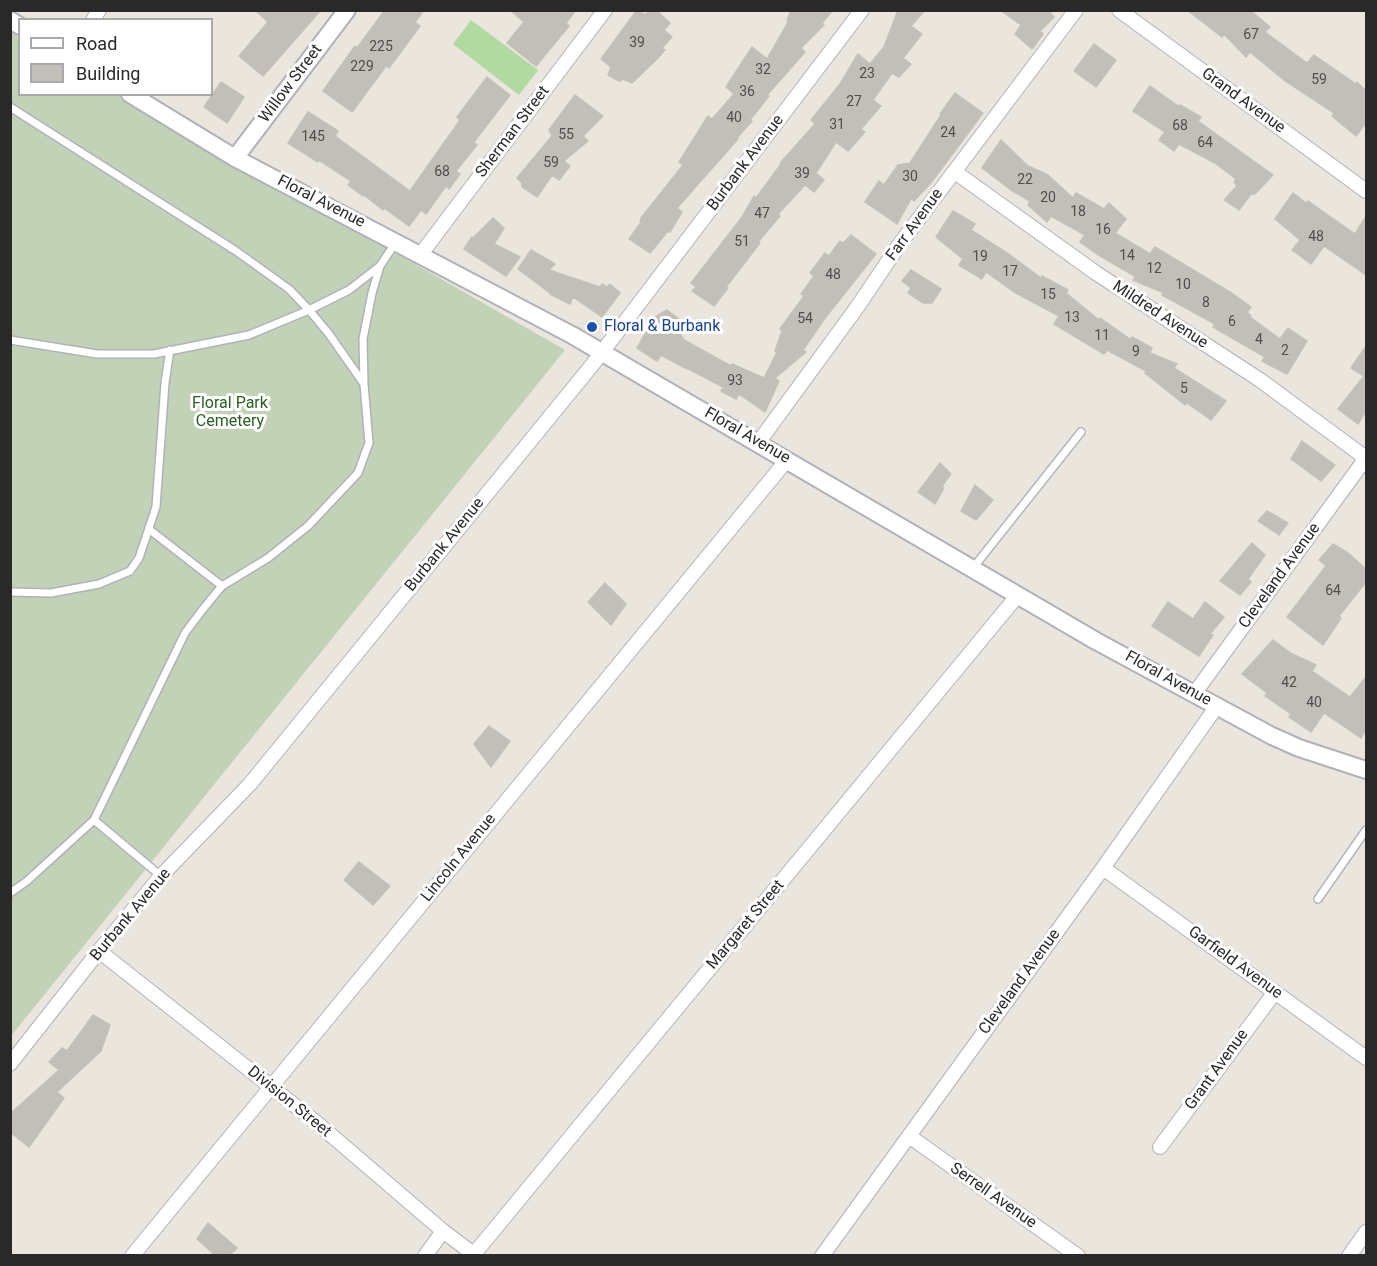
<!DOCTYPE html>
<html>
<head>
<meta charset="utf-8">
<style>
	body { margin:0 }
	#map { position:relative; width:1377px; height:1266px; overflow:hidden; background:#eae5dd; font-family:Roboto,sans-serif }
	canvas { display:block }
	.frame { position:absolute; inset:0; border:12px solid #292929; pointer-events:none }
	.legend { position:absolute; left:18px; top:18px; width:195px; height:78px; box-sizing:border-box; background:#fff; border:2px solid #a9a9a9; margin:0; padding:8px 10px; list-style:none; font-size:18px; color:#292929 }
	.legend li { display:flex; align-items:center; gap:12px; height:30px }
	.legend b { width:30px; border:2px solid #a9a9a9 }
</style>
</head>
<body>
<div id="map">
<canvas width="1377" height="1266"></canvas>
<div class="frame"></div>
<ul class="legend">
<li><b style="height:8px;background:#fff"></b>Road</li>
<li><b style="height:16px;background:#c2bfb9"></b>Building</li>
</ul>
</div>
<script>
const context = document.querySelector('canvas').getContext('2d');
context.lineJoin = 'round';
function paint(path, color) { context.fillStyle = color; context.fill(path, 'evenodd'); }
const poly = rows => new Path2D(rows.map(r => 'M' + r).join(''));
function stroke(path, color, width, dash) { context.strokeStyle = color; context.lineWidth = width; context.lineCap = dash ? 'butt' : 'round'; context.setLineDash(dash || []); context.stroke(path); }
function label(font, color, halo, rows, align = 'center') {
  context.font = font + ' Roboto,sans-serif'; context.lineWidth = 6; context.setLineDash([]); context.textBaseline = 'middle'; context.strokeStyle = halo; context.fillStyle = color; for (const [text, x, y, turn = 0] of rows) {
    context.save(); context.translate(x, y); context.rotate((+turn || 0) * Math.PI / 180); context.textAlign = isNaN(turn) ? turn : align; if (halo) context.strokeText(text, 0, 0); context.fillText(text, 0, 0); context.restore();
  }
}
const green = poly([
	[471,20,538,70,519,95,453,44]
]);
const cemetery = poly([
	[11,32,19,37,20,94,120,95,565,350,11,1036]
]);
const building = poly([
	[255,10,321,10,263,76,239,56,268,22,255,10],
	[385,10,424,10,415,22,420,26,389,68,386,66,352,112,323,91,355,46,357,48,385,10],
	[510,10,576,10,566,23,569,26,536,66,507,43,524,22,510,10],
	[637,10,645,15,650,10,656,10,670,23,664,30,672,37,662,48,665,50,658,58,632,83,623,79,619,81,608,75,611,67,601,59,637,10],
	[791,10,833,10,822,23,824,25,801,48,805,52,767,95,769,96,750,120,752,121,737,138,738,139,677,208,682,212,670,232,668,231,650,253,629,239,640,224,641,218,683,165,679,162,708,116,712,119,734,94,726,87,752,47,767,59,788,22,787,20,791,10],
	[898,10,925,10,911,26,922,34,903,58,911,64,899,77,892,73,873,100,881,106,861,129,865,132,848,151,836,142,816,173,824,180,814,192,805,185,778,214,780,216,758,242,760,243,726,287,728,288,714,306,692,291,696,287,691,283,742,217,754,196,756,198,781,164,780,163,815,124,811,120,840,84,858,54,870,64,884,47,898,10],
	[1000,10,1048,10,1054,17,1040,31,1043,34,1032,49,1015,34,1021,25,1000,10],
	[1187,10,1250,10,1270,27,1265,32,1307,63,1314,55,1356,84,1357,82,1366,91,1366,123,1356,136,1332,116,1334,113,1284,80,1250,52,1246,57,1224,34,1222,37,1187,10],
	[1094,44,1116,60,1096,87,1074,71,1094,44],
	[487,77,510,95,474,142,477,145,456,171,460,174,449,189,446,186,426,214,421,210,409,226,384,208,383,210,364,195,363,196,348,185,351,181,319,160,318,162,288,143,308,112,338,131,335,136,410,191,460,120,457,117,487,77],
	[221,82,244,97,227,123,204,107,221,82],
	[1150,86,1178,106,1180,105,1201,117,1198,121,1273,175,1255,194,1251,194,1239,210,1224,200,1237,186,1234,182,1236,179,1215,163,1179,144,1174,151,1159,140,1165,132,1133,111,1150,86],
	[955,93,983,113,930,184,914,201,911,199,897,224,865,202,879,181,884,185,898,165,910,163,941,115,940,114,955,93],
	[575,95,603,116,583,136,588,141,564,161,570,166,559,180,552,175,537,197,522,187,522,183,517,178,552,136,549,130,575,95],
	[1001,140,1028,166,1048,175,1073,198,1076,193,1104,209,1109,203,1126,219,1115,233,1150,254,1155,247,1233,294,1251,307,1247,312,1251,316,1250,317,1280,339,1288,328,1307,341,1287,374,1262,361,1265,357,1213,327,1215,324,1162,295,1164,293,1133,280,1136,277,1097,254,1080,242,1085,235,1051,216,1047,222,1028,205,1030,201,1011,190,982,168,1001,140],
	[1293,193,1306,203,1308,201,1355,234,1366,216,1366,275,1324,246,1311,264,1292,250,1300,240,1275,219,1293,193],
	[953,211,975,224,971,230,1010,255,1041,278,1042,276,1068,290,1066,293,1099,320,1100,318,1130,339,1132,337,1152,348,1150,353,1177,364,1174,368,1226,401,1211,420,1187,403,1185,405,1145,373,1146,371,1107,350,1104,354,1054,324,1059,316,1014,292,986,272,982,279,959,265,963,259,936,237,953,211],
	[493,218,504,228,494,244,520,257,506,276,464,249,472,237,473,238,493,218],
	[851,235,876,254,825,318,803,350,806,352,775,378,779,381,765,412,739,394,736,399,721,391,723,387,687,368,687,369,661,355,657,361,637,348,655,317,667,310,680,320,676,328,684,340,731,366,732,364,764,378,777,352,775,351,782,331,780,329,804,296,801,294,814,276,810,273,825,253,829,256,840,241,843,243,851,235],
	[531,250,555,264,549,270,600,287,602,284,607,287,610,284,620,293,602,317,573,297,570,304,550,294,550,293,518,269,531,250],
	[911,270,941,289,932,303,923,303,908,293,911,288,902,281,911,270],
	[1366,346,1366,411,1358,424,1338,409,1364,376,1351,368,1366,346],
	[1302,441,1335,465,1321,481,1291,459,1302,441],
	[940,463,951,474,942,486,944,488,935,504,918,492,940,463],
	[975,485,993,500,976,520,961,511,975,485],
	[1267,511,1288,523,1279,535,1258,521,1267,511],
	[1252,543,1265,555,1248,579,1251,582,1240,595,1220,581,1252,543],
	[1333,544,1348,553,1366,569,1366,582,1339,616,1341,618,1323,645,1287,617,1326,566,1319,560,1333,544],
	[605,583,626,604,611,625,588,602,605,583],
	[1168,602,1193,619,1205,602,1224,617,1210,634,1213,635,1199,656,1152,626,1168,602],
	[1273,640,1292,654,1316,665,1312,671,1350,697,1366,677,1366,730,1361,738,1324,713,1311,732,1289,717,1291,714,1265,696,1267,693,1242,674,1273,640],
	[489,726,510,741,491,767,474,744,489,726],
	[359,862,390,886,373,905,344,880,359,862],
	[93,1015,110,1025,101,1051,57,1092,64,1098,29,1147,10,1132,10,1114,59,1070,49,1062,62,1048,67,1051,93,1015],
	[208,1223,237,1248,229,1256,216,1256,197,1239,208,1223]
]);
const service = poly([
	[10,107,236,251,289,289,309,310,349,290,380,266,396,242],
	[10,340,97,354,154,354,249,335,309,310,329,334,364,384,369,443,358,473,308,526,268,558,222,586,203,609,185,633,94,820,27,881,10,893],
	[364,384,363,339,372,293,380,266],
	[150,530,222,586],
	[973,568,1081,432],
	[10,592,51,593,99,584,130,571,139,558,156,507,165,383,170,350],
	[94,820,161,876],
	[1318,899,1366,830]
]);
const minor = poly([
	[1119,10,1366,191],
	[93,20,99,10],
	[955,172,1096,273,1260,380,1366,458],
	[421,254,605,10],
	[758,443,858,306,899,245,1076,10],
	[1194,694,1366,458],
	[1103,868,1366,1058],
	[99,951,317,1123,443,1231,476,1256],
	[10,1064,99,951,161,876,250,784,593,364,862,10],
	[909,1136,1078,1256],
	[1160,1147,1275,992],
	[474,1254,1018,595],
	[132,1256,787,460],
	[425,1256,443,1231],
	[822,1256,1103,868,1217,706],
	[1349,1256,1366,1232]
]);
const tertiary = poly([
	[10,20,20,26],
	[130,94,235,158,572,335,1096,641,1272,736,1299,748,1366,770],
	[235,158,347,10]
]);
const markers = [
	[592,327,6,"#1a4fb4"]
];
const numberNames = [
	["67",1251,35],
	["39",637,43],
	["225",381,47],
	["229",362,67],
	["32",763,70],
	["23",867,74],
	["59",1319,80],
	["36",747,92],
	["27",854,102],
	["40",734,118],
	["31",837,125],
	["68",1180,126],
	["24",948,133],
	["55",566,135],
	["145",313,137],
	["64",1205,143],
	["59",551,163],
	["68",442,172],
	["39",802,174],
	["30",910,177],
	["22",1025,180],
	["20",1048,198],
	["18",1078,212],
	["47",762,214],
	["16",1103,230],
	["48",1316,237],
	["51",742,242],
	["14",1127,256],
	["19",980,257],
	["12",1154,269],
	["17",1010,272],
	["48",833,275],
	["10",1183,285],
	["15",1048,295],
	["8",1206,303],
	["13",1072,318],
	["54",805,319],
	["6",1232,322],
	["11",1102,336],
	["4",1259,340],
	["2",1285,351],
	["9",1136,352],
	["93",735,381],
	["5",1184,389],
	["64",1333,591],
	["42",1289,683],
	["40",1314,703]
];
const streetNames = [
	["Willow Street",291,84,-53],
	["Grand Avenue",1243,101,36],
	["Sherman Street",513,132,-53],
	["Burbank Avenue",746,163,-53],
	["Floral Avenue",321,202,27],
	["Farr Avenue",915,225,-54],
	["Mildred Avenue",1160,315,33],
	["Floral Avenue",747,436,30],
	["Burbank Avenue",445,545,-51],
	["Cleveland Avenue",1280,576,-54],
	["Floral Avenue",1168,679,29],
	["Lincoln Avenue",459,858,-51],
	["Burbank Avenue",131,915,-50],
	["Margaret Street",746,925,-50],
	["Garfield Avenue",1235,963,36],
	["Cleveland Avenue",1020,982,-54],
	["Grant Avenue",1217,1070,-54],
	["Division Street",289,1102,39],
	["Serrell Avenue",993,1196,35]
];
const transitNames = [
	["Floral & Burbank",604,327]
];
const parkNames = [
	["Floral Park",230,404],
	["Cemetery",230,422]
];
paint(green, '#b0da9f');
paint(cemetery, '#c2d2b6');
paint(building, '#c2bfb9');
stroke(building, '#c5c1b7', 1.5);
stroke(service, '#b0b2bb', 10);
stroke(minor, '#b0b2bb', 16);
stroke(tertiary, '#b0b2bb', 20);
stroke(service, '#fff', 7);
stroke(minor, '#fff', 14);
stroke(tertiary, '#fff', 16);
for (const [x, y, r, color] of markers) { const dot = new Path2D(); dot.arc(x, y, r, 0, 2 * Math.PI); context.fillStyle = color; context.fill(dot); stroke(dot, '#fff', 2); }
label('14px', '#4f4e4d', null, numberNames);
label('16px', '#292929', '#fff', streetNames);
label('16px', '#164399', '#fff', transitNames, 'left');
label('16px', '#2b5e22', '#fff', parkNames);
</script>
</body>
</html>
